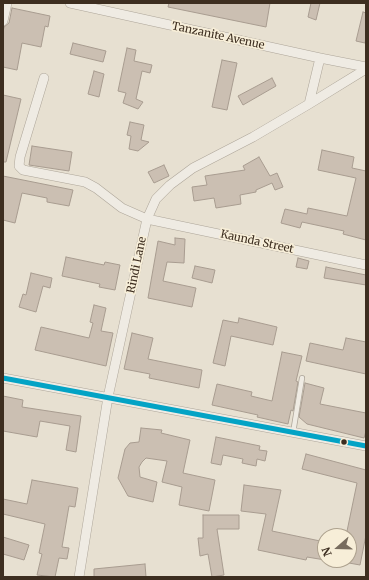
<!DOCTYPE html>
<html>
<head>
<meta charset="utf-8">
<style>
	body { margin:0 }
	#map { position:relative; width:369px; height:580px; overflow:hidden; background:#e7e0d1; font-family:Merriweather,serif }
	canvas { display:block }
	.frame { position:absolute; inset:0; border:4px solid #3d2e20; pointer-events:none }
	.north { position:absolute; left:317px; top:528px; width:40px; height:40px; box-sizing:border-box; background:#f7eed8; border:1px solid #ada18e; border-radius:50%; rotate:250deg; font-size:11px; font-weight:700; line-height:16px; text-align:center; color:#3d2e20 }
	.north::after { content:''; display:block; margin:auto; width:14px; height:18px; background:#786c5e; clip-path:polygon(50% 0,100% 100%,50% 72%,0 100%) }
</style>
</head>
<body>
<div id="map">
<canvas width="369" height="580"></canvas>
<div class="frame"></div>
<div class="north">N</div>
</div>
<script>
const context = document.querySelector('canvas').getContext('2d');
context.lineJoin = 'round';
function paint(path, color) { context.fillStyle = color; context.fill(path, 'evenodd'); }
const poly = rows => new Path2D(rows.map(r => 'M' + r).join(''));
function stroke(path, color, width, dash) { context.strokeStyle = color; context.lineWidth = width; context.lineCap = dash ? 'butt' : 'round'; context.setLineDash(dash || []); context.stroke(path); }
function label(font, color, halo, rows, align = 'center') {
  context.font = font + ' Merriweather,serif'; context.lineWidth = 3.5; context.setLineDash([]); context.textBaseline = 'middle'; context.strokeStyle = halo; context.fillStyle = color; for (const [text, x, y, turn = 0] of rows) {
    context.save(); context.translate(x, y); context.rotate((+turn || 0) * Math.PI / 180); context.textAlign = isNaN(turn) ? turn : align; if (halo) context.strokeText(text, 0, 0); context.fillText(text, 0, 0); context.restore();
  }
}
const building = poly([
	[169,3,270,3,266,27,168,7,169,3],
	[311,3,320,3,316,20,308,17,311,3],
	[12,8,50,16,48,27,45,26,41,47,22,43,17,70,3,67,3,32,4,27,9,23,12,8],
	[363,12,366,13,366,38,365,43,356,41,363,12],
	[73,43,106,51,103,62,70,54,73,43],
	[127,48,136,50,134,61,152,65,150,73,142,71,136,99,143,102,138,109,123,103,126,93,118,91,127,48],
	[222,60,237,63,227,110,212,107,222,60],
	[94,71,104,74,99,97,88,94,94,71],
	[272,78,276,86,243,105,238,96,272,78],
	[3,95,21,99,6,162,3,162,3,95],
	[130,122,144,125,141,140,149,142,138,151,129,149,131,136,127,135,130,122],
	[32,146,72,152,69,171,29,165,32,146],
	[322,150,354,157,352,168,366,171,366,240,343,234,344,231,302,222,300,228,281,223,285,209,307,214,308,208,347,216,356,178,318,170,322,150],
	[259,157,270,176,277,173,283,187,275,190,272,183,256,190,256,192,240,195,241,204,216,208,214,198,194,201,192,187,207,185,205,176,245,170,243,166,259,157],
	[164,165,169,176,154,183,148,172,164,165],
	[3,176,73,190,69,206,47,202,47,198,22,193,15,223,3,220,3,176],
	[175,238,185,239,184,263,167,262,163,281,196,288,192,307,148,298,158,241,175,245,175,238],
	[66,257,104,265,105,262,120,265,115,290,99,287,100,284,62,276,66,257],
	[298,258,309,261,307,269,296,267,298,258],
	[195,266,215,270,212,283,192,278,195,266],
	[326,267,366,275,366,285,324,278,326,267],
	[31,273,52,278,50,288,43,286,36,312,19,307,23,294,26,295,31,273],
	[94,305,106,308,101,331,113,333,106,366,35,350,41,327,89,338,93,323,90,322,94,305],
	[239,318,277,327,273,345,231,336,225,366,213,363,223,320,238,323,239,318],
	[132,333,153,338,148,359,202,370,199,388,149,378,150,374,124,369,132,333],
	[346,338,366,342,366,374,306,361,310,343,343,350,346,338],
	[282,352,302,356,296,381,298,382,293,411,291,410,288,424,257,417,258,415,212,405,217,384,252,392,251,396,272,401,282,352],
	[305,383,324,388,320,404,366,413,366,431,364,438,307,424,299,417,305,383],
	[3,396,23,400,22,407,81,416,76,452,66,450,70,426,40,421,37,437,3,431,3,396],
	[141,428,162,430,161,433,190,440,183,473,215,480,209,511,179,505,182,487,162,482,167,461,146,458,142,462,139,467,140,477,157,482,153,502,128,496,118,478,125,449,130,443,139,442,141,428],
	[216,437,260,446,259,450,267,451,265,461,257,459,256,466,242,463,243,459,223,455,221,465,211,463,216,437],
	[306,454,366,470,366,535,360,565,349,563,349,536,346,536,357,483,302,469,306,454],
	[32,480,78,488,75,507,69,506,62,547,69,548,67,559,59,558,55,577,37,575,42,554,39,553,45,524,3,514,3,499,27,504,32,480],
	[244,485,281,490,272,531,325,542,325,560,307,557,306,560,258,550,266,514,241,511,244,485],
	[203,515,239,515,239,529,217,529,224,575,212,577,208,554,200,556,198,538,203,538,203,515],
	[3,537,29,545,24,560,3,554,3,537],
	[145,564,146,577,94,577,94,569,145,564]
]);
const lane = poly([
	[293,433,302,378]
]);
const street = poly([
	[70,3,320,58,366,67],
	[3,21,7,3],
	[44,78,20,157,19,166,23,170,85,182,96,188,122,208,147,219,366,265],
	[309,104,320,58],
	[3,378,366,446],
	[79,577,108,397,147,219,156,199,170,185,193,168,253,137,309,104,366,69]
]);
const bus1 = poly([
	[3,378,366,446]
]);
const markers = [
	[344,442,3.5,"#3d2e20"]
];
const streetNames = [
	["Tanzanite Avenue",218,36,12],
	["Kaunda Street",257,242,12],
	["Rindi Lane",137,265,-78]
];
paint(building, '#cbbfb2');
stroke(building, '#a89c90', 1);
stroke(lane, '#ada599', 6);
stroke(street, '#ada599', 10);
stroke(lane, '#efebe3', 4.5);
stroke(street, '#efebe3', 9);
stroke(bus1, '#03a3c5', 5);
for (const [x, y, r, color] of markers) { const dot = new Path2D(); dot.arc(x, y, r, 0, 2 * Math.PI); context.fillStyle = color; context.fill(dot); stroke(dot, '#f7eed8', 1.5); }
label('11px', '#3d2e20', '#f7eed8', streetNames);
</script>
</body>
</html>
